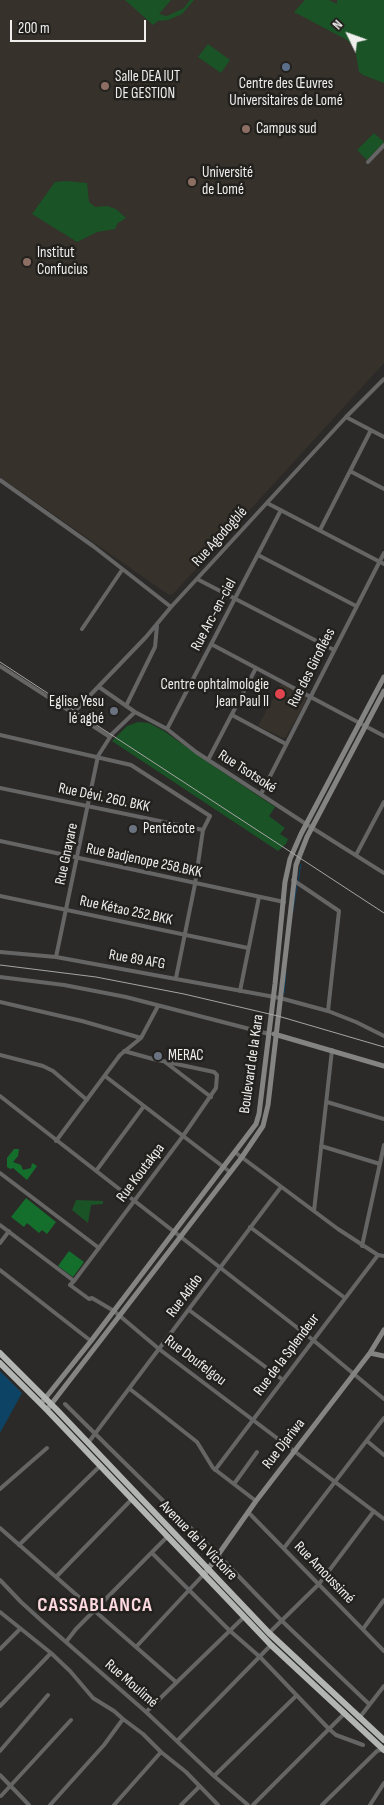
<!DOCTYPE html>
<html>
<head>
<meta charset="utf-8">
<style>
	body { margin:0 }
	#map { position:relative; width:384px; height:1805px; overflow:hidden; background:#2c2a28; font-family:"Sofia Sans Condensed",sans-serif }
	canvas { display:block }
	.north { position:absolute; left:324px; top:10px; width:50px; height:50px; -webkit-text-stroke:4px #22211e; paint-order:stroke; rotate:312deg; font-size:14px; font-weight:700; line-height:20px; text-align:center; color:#efeeed }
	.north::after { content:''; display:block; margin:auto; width:18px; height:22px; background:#efeeed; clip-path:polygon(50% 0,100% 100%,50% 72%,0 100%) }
	.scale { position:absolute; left:10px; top:20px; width:136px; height:22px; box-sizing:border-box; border:2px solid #efeeed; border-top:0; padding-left:6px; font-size:15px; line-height:18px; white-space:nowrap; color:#efeeed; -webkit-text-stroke:4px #22211e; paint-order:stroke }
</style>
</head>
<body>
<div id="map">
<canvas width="384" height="1805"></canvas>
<div class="north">N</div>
<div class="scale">200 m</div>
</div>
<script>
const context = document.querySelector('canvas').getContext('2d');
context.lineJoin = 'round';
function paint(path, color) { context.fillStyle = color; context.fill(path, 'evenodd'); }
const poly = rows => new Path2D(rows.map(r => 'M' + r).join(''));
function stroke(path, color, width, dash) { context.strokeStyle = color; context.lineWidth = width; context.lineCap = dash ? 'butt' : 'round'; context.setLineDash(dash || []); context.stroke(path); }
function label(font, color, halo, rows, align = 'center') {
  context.font = font + ' "Sofia Sans Condensed",sans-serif'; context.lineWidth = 5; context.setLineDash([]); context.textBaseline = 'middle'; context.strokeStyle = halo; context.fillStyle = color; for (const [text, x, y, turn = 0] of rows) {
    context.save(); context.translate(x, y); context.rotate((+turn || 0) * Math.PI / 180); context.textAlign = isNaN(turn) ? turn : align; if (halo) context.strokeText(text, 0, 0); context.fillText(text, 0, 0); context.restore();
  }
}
const built = poly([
	[0,0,384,0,384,363,173,594,169,595,0,477],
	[281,684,308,697,286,737,283,738,258,726]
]);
const green = poly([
	[125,0,171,0,159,14,167,16,184,8,190,0,194,0,182,14,168,20,158,21,153,25],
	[305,0,329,0,337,4,337,0,384,0,384,83,363,75,359,72,355,48,347,40,294,12],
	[208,44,230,60,221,73,198,57],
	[374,133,384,142,367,160,357,150],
	[66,181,87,183,89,202,95,207,107,206,116,209,126,218,118,223,115,229,97,232,77,242,32,214,55,182],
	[138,722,149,723,164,731,206,761,275,807,269,816,285,828,280,834,288,839,286,844,278,851,112,741,127,726],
	[76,1200,103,1201,103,1204,91,1205,88,1223,72,1210]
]);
const forest = poly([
	[14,1149,19,1149,18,1156,13,1162,21,1165,23,1170,31,1168,32,1163,37,1166,27,1180,13,1168,10,1169,7,1167,7,1158],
	[26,1198,56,1222,47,1234,42,1230,39,1233,27,1223,24,1227,11,1217],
	[69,1251,84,1262,73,1277,58,1266]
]);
const water = poly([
	[0,1371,22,1393,0,1433]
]);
const stream = poly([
	[298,881,301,864],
	[293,911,297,885],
	[284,994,286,972]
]);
const street = poly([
	[368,162,384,145],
	[346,417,384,437],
	[350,471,384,489],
	[0,480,93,546,171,607],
	[267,503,384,564],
	[320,530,371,430],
	[258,555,356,606],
	[197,579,334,650],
	[82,629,122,570],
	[211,644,384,736],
	[0,666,110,737],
	[99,687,135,712,167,729,196,752,306,824,384,873],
	[126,706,155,647,157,626],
	[74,712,146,637,171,607,346,417,384,379],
	[232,715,286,744],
	[167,729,281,510],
	[0,735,131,765,210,816,203,830,195,884,176,978],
	[208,760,256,668],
	[0,788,203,830],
	[261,794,384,553],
	[0,841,284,902],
	[356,855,384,802],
	[293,880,339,911,328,1011],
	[0,896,248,948],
	[0,952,56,957,280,998,328,1011,356,1022,384,1036],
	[56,957,98,756,112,734,135,712],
	[0,977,64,985,126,997,269,1034],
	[240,991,259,897],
	[0,1002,82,1021,141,1038],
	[0,1055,43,1066,53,1071,87,1100],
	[165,1062,211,1097],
	[105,1076,230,1172],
	[0,1096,313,1340,384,1399],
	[327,1102,384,1119],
	[56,1141,120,1055,141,1038,158,1006],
	[321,1146,380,1164],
	[236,1153,338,1229,378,1255,384,1256],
	[96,1171,144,1106],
	[0,1173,99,1248],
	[314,1211,332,1050],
	[0,1225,74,1281,70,1285,89,1299,92,1298,114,1311,159,1349,384,1519],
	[250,1227,345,1298],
	[0,1243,9,1231],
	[362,1246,384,1145],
	[0,1270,91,1341],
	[74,1281,183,1136,216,1088,217,1075,214,1072,153,1059,124,1051],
	[189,1310,283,1380],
	[130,1389,197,1442,213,1468,256,1501],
	[65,1404,218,1555,281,1620,369,1704],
	[367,1441,384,1455],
	[88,1443,281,1187],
	[215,1470,378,1255],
	[234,1484,257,1452],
	[0,1489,47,1448],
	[248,1512,384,1651],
	[0,1528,176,1682],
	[19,1545,100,1466],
	[284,1548,384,1418],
	[152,1553,229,1630,260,1657,329,1729,336,1735,363,1745],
	[56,1577,132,1499],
	[0,1580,21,1602,43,1622,146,1712,214,1776,248,1805],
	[0,1612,51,1653,70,1671,93,1698,114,1711,123,1719,143,1734,161,1752,186,1772,218,1805],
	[363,1629,384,1600],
	[269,1633,319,1584,374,1511],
	[66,1642,76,1629,168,1536],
	[136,1647,204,1574],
	[0,1649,20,1629],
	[0,1706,51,1653],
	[146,1712,244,1617],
	[360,1717,384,1686],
	[178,1740,271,1645],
	[0,1751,48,1695],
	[0,1775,29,1805],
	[214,1776,296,1696],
	[1,1796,71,1720],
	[50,1805,104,1745,123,1719],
	[114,1805,161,1752],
	[181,1805,199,1787],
	[253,1805,345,1713],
	[322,1805,377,1751,383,1749],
	[370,1805,384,1783]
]);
const secondary = poly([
	[274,1034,384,1066],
	[370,1353,384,1356],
	[43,1401,91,1341,256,1124,259,1114,275,984,285,882,290,859,301,834,384,677],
	[49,1407,242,1157,263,1126,268,1105,296,865,307,837,384,691],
	[206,1572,256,1501,370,1353,384,1330]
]);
const highway = poly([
	[0,1353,57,1410,269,1633,384,1740],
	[0,1363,47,1410,271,1645,384,1750]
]);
const rail = poly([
	[0,662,384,913],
	[0,965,96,977,184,994,278,1016,384,1047]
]);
const markers = [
	[286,67,5,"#5c6f8a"],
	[105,86,5,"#8d6e63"],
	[246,129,5,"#8d6e63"],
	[192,182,5,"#8d6e63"],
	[27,262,5,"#8d6e63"],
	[280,694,6,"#e0444e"],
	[114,711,5,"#6b7280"],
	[133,829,5,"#6b7280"],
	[158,1056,5,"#6b7280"]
];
const poiNames = [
	["Salle DEA IUT",115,77],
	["DE GESTION",115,94],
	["Centre des Œuvres",286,84,"center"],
	["Universitaires de Lomé",286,101,"center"],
	["Campus sud",256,129],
	["Université",202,173],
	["de Lomé",202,190],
	["Institut",37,253],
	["Confucius",37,270],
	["Centre ophtalmologie",269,685,"right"],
	["Jean Paul II",269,702,"right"],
	["Eglise Yesu",104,702,"right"],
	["lé agbé",104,719,"right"],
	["Pentécote",143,829],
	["MERAC",168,1056]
];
const streetNames = [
	["Rue Agodogblé",220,537,-48],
	["Rue Arc-en-ciel",214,615,-62],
	["Rue des Giroflées",312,668,-63],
	["Rue Tsotsoké",247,772,33],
	["Rue Dévi. 260. BKK",104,798,12],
	["Rue Gnayare",67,854,-78],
	["Rue Badjenope 258.BKK",144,861,12],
	["Rue Kétao 252.BKK",126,911,12],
	["Rue 89 AFG",137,960,10],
	["Boulevard de la Kara",252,1064,-82],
	["Rue Koutakpa",141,1173,-53],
	["Rue Adido",185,1296,-53],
	["Rue de la Splendeur",287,1355,-53],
	["Rue Doufelgou",195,1361,37],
	["Rue Djariwa",284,1444,-52],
	["Avenue de la Victoire",198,1541,46],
	["Rue Amoussimé",324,1573,46],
	["Rue Moulimé",131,1684,41]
];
const districtNames = [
	["CASSABLANCA",95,1606]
];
paint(built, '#36312a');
paint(green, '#195326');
paint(forest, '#146f2d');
paint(water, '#0d4465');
stroke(stream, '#0d4465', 1);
stroke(street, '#646564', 4);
stroke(secondary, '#848583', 5);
stroke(highway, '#b2b5b2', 6);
stroke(rail, '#a6a5a4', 1);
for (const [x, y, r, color] of markers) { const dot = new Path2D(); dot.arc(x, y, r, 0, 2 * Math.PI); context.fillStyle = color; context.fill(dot); stroke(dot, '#22211e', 2); }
label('15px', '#efeeed', '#22211e', poiNames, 'left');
label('15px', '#efeeed', '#22211e', streetNames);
context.letterSpacing = '1px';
label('bold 20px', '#fdd9e0', '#22211e', districtNames);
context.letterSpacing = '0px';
</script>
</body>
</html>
